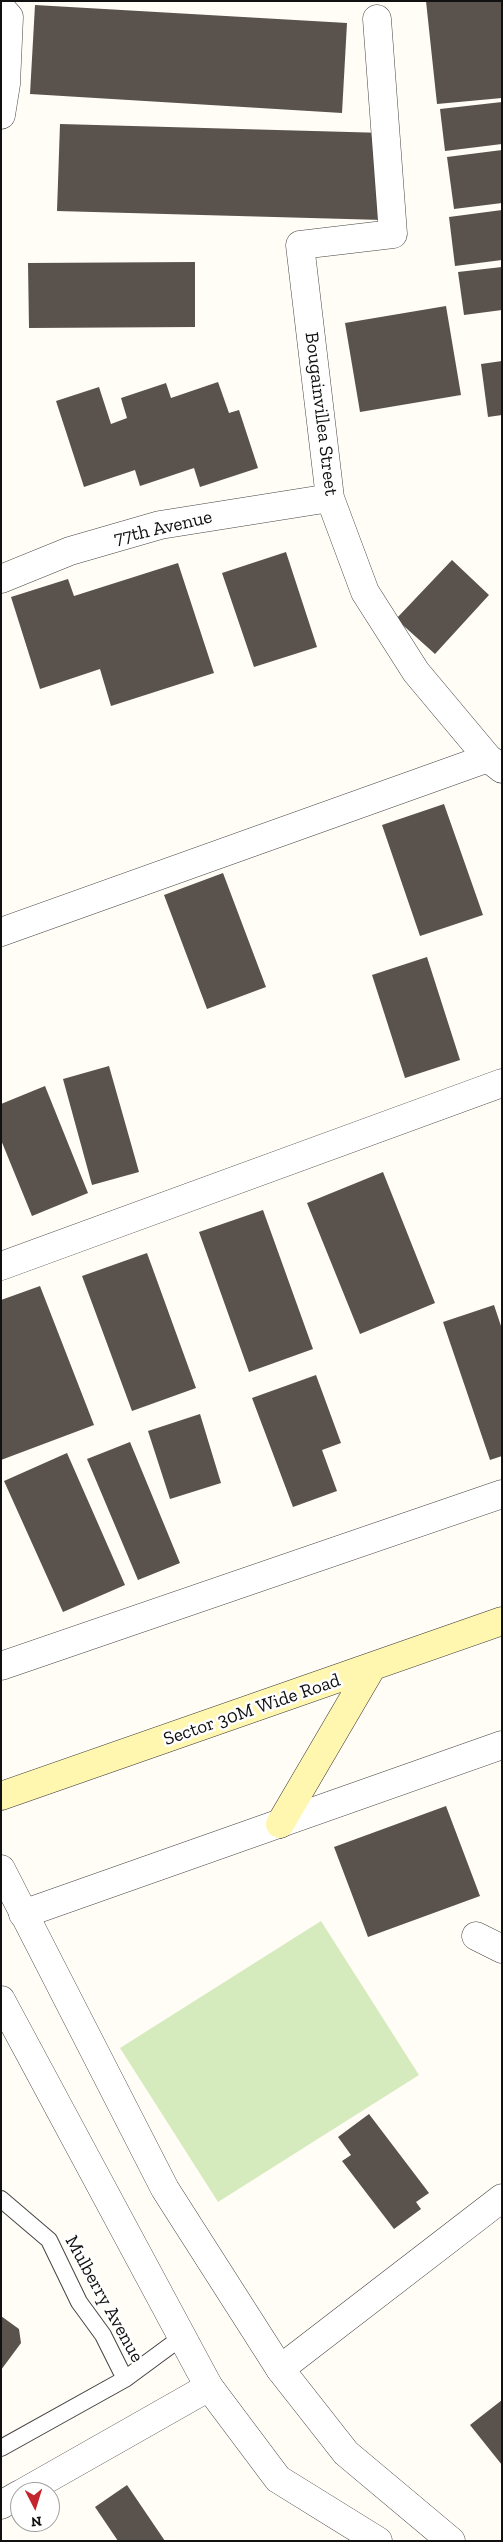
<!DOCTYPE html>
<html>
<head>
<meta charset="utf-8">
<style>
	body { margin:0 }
	#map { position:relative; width:503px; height:2542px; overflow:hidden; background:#fffdf5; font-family:"Zilla Slab",serif }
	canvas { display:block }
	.frame { position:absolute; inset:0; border:2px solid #111; pointer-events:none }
	.north { position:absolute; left:10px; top:2482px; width:50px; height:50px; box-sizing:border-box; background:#fff; border:1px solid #a0a0a0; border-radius:50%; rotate:175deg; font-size:14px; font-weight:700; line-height:20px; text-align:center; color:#111 }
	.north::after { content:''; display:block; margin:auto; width:18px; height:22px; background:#c4262e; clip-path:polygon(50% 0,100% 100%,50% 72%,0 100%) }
</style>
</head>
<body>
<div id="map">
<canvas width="503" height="2542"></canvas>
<div class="frame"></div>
<div class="north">N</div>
</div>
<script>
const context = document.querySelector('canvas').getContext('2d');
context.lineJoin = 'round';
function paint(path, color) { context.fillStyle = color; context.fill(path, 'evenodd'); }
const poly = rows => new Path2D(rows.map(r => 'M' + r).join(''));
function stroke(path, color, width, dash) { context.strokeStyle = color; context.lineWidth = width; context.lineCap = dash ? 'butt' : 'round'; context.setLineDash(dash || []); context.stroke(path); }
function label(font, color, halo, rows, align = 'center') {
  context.font = font + ' "Zilla Slab",serif'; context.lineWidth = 5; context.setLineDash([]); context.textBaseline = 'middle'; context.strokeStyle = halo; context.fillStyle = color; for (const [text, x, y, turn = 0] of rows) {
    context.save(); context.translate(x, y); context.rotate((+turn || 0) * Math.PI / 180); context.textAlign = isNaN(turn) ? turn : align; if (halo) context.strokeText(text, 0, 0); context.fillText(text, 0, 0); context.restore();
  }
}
const green = poly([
	[321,1921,419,2075,218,2202,120,2048]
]);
const building = poly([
	[426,1,502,1,502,98,437,104],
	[35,5,347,23,342,113,30,94],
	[502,102,502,144,445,151,440,109],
	[60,124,385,133,383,220,57,211],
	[502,150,502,203,454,209,447,157],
	[502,210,502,260,455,266,449,217],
	[195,262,195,327,29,328,28,263],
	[502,267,502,310,464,315,458,272],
	[446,306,461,395,360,412,345,323],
	[502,361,502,415,488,417,481,364],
	[218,382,229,413,239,410,258,468,200,487,194,468,140,486,135,470,84,487,56,401,99,387,111,424,127,418,121,398,166,383,171,398],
	[286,552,317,647,254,667,222,573],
	[452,560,489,595,435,654,396,619],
	[178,563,214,673,111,706,100,669,40,689,11,597,68,579,74,596],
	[444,804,483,915,420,936,382,825],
	[223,873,266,987,207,1009,164,895],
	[427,957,460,1060,405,1078,372,975],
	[109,1066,139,1172,92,1185,63,1079],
	[45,1086,88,1193,32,1216,1,1140,1,1104],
	[383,1172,435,1303,360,1334,307,1203],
	[263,1210,313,1349,249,1372,199,1232],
	[147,1253,196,1388,132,1411,82,1276],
	[40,1286,94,1425,1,1460,1,1300],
	[494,1305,502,1329,502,1456,490,1460,443,1322],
	[316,1375,341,1443,322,1450,337,1491,293,1507,252,1398],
	[200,1414,221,1483,170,1499,148,1431],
	[130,1442,180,1563,138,1580,87,1459],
	[67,1453,125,1585,63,1612,4,1481],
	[446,1806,480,1896,368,1937,334,1847],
	[369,2114,429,2193,416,2202,421,2209,394,2229,342,2161,351,2155,338,2137],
	[1,2316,19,2329,21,2343,1,2370],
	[502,2400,502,2465,470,2425],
	[127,2485,165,2541,118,2541,95,2507]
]);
const service = poly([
	[1,2199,49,2240,79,2302,103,2335,125,2379],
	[1,2448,125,2379,182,2337]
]);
const minor = poly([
	[1,8,9,17,6,84,1,115],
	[377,19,393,234,300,245,330,498,365,592,416,672,488,758,502,769],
	[1,579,70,551,160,525,330,498],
	[1,932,488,758],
	[1,1266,502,1083],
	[1,1666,502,1494],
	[23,1914,502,1745],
	[476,1936,502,1949],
	[280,2369,502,2198],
	[24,2492,209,2387],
	[1,2505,20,2494]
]);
const tertiary = poly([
	[1,1869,165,2189,280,2369,346,2453,451,2541],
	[1,2000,209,2387,278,2479,378,2541]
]);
const secondary = poly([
	[1,1796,502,1621],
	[280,1824,372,1667]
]);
const streetNames = [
	["Bougainvillea Street",321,414,83],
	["77th Avenue",163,528,-13],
	["Sector 30M Wide Road",252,1710,-19],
	["Mulberry Avenue",104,2299,61]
];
paint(green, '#d5ebbd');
paint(building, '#5a524d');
stroke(service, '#444', 18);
stroke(minor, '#444', 29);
stroke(tertiary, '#444', 29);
stroke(secondary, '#333', 29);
stroke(service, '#fff', 16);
stroke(minor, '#fff', 28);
stroke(tertiary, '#fff', 28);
stroke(secondary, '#fff6b0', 28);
label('19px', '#111', '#fff', streetNames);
</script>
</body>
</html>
